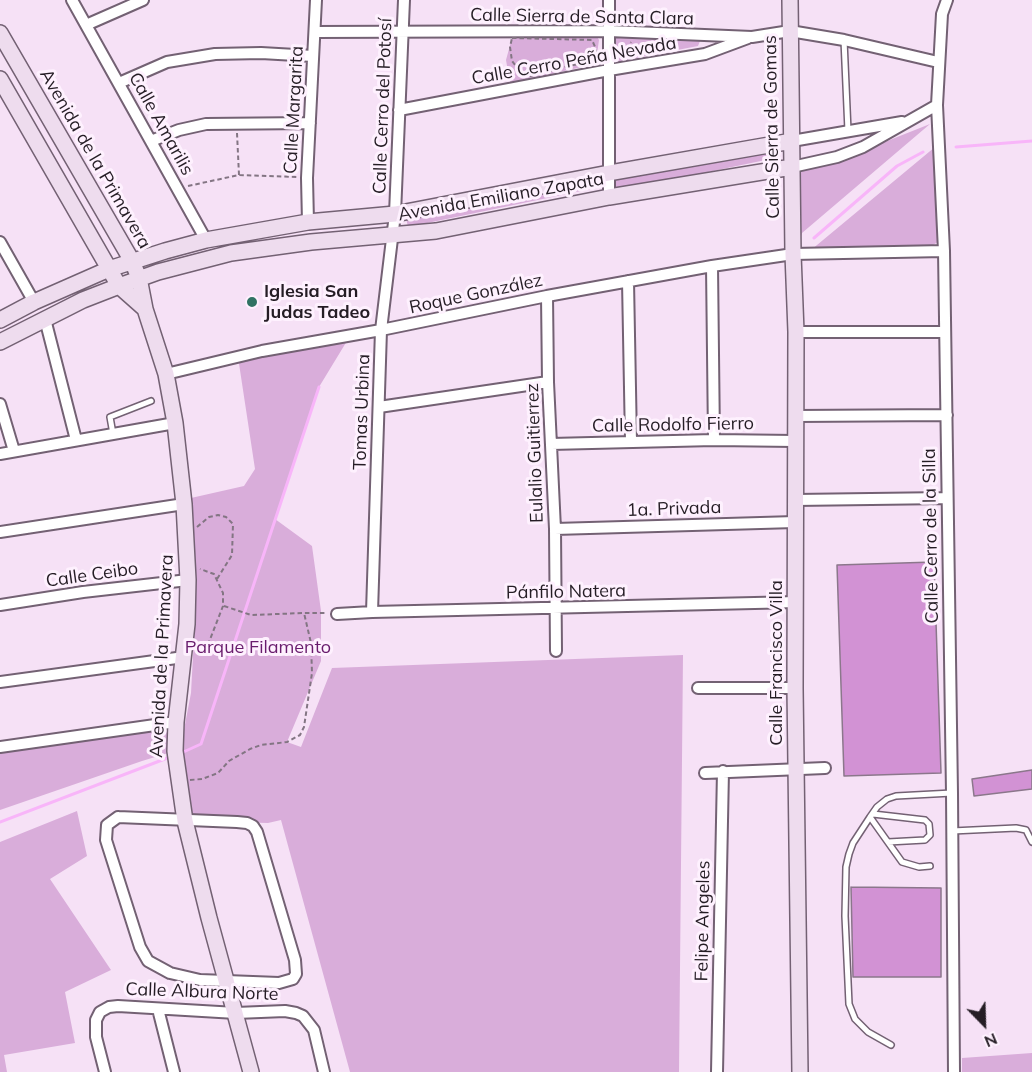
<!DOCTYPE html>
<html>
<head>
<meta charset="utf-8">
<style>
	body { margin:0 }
	#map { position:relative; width:1032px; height:1072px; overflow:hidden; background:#f6e1f6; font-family:Mulish,sans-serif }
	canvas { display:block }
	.north { position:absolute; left:954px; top:994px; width:60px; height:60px; -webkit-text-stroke:4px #fef1fe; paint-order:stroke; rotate:157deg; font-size:16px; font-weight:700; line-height:24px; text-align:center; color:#251d25 }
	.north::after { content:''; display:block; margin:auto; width:21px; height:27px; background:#251d25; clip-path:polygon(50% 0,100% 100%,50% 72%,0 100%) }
</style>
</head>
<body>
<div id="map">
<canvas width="1032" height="1072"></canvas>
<div class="north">N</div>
</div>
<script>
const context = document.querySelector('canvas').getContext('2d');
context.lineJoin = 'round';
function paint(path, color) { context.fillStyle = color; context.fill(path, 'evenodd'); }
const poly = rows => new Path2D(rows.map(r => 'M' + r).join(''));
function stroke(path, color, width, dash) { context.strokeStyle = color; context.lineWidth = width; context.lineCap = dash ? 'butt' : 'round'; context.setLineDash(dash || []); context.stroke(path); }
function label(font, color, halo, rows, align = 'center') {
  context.font = font + ' Mulish,sans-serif'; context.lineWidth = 6; context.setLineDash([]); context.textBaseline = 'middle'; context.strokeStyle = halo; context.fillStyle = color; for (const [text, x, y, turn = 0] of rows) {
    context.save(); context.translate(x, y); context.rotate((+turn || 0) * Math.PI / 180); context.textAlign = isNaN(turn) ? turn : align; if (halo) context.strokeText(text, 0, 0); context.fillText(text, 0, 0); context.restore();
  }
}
const green = poly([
	[591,32,594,32,599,40,596,61,591,65,510,83,506,60,512,38],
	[612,34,699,35,700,41,698,46,610,63],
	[930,124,802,233,797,250,794,174,852,155],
	[778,140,780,157,612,192,611,171],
	[941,142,938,242,933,245,827,256,811,250],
	[597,174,600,187,408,227,404,209],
	[350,336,319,387,275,519,312,546,321,611,321,661,287,742,301,747,332,668,683,655,679,1072,350,1072,281,820,268,823,193,821,181,757,182,740,191,693,196,600,191,498,244,486,255,469,238,357],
	[176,722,175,751,142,761,0,810,0,748],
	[77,811,87,856,50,879,111,970,65,992,75,1043,4,1055,7,1072,0,1072,0,842],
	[1032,1053,1032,1072,962,1072,962,1058]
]);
const stream = poly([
	[956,147,1032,141],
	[814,238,897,166,923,152],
	[179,754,201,744,319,387],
	[0,822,170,757]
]);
const building = poly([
	[934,562,941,773,844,776,837,565,934,562],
	[1032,770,1032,789,974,796,972,779,1032,770],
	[851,887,941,888,941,977,853,977,851,887]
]);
const path = poly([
	[512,38,592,40,596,49,596,58,588,63,573,65,531,76,522,74,512,61,510,47,512,38],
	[630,56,627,50,631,42],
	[237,133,239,175],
	[188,186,239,175,298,177],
	[197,527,209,517,218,515,226,517,233,524,232,555,217,579],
	[224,606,251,615,304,613],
	[195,650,203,650,209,642,223,606,223,593,214,574,200,569],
	[190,780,202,779,218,773,229,761,250,749,261,745,287,742,300,735,304,727,312,673,311,643,304,613,327,613]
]);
const lane = poly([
	[844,40,848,131],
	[113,434,110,417,151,401],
	[873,814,925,820,929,824,930,835,925,840,888,842],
	[870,817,902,862,919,867,930,866],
	[952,831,1016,828,1026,830,1032,842],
	[891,1045,868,1032,855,1019,849,1004,845,916,846,867,849,854,853,843,870,817,877,807,887,799,896,796,952,793]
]);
const street = poly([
	[72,0,206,240],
	[609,0,609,197],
	[947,0,942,14,937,105,944,251,952,793,954,1072],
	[86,25,143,0],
	[315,32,609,31,752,37,790,31,844,40,938,62],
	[119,83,167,62,215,54,261,53,313,56],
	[399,110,609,70,705,54,748,38],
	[151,141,179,130,206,124,310,123],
	[792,141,902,122],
	[792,167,837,157,863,147,937,105],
	[308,222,307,178,316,0],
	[0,242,34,302],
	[712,266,714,440],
	[628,281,631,442],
	[547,296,548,382,555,529,556,651],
	[45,319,76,440],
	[796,332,945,332],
	[166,374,262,351,381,330,547,296,712,266,793,254,944,251],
	[0,404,14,451],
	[379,407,548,382],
	[796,416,947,415],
	[551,444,714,440,795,441],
	[0,454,175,423],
	[795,500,947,498],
	[555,529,795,522],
	[0,532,184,504],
	[0,605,83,592,188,580],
	[372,612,381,330,395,214,404,0],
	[337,614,372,612,797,602],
	[0,682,184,657],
	[698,688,795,688],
	[0,747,176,722],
	[705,773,825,768],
	[118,817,237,822,247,823,253,826,257,832,295,960,296,974,293,979,279,983,200,980,170,973,148,961,140,947,106,840,107,825,118,817],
	[158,1009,174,1072],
	[105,1072,96,1037,96,1020,100,1012,109,1007,118,1006,236,1013,285,1011,296,1013,303,1016,314,1030,324,1072],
	[717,1072,723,771]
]);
const secondary = poly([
	[790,0,793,254,796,332,795,688,800,1072],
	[0,33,132,261,139,278,145,309,166,374,175,423,184,504,188,580,187,624,176,722,175,751,185,821,209,918,251,1072],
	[0,79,119,286,145,309],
	[0,320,34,302,109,269,165,251,206,240,308,222,395,214,609,173,792,141],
	[0,342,83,300,119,286,158,272,231,253,311,242,436,231,609,197,792,167]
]);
const markers = [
	[252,302,6,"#307263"]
];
const streetNames = [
	["Calle Sierra de Santa Clara",582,17,1],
	["Calle Cerro Peña Nevada",574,61,-10],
	["Calle Cerro del Potosí",383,106,-88],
	["Calle Margarita",294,110,-87],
	["Calle Amarilis",161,124,61],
	["Calle Sierra de Gomas",772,127,-91],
	["Avenida de la Primavera",95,159,60],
	["Avenida Emiliano Zapata",501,197,-10],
	["Roque González",476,294,-12],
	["Tomas Urbina",362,412,-88],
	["Calle Rodolfo Fierro",673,425,-1],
	["Eulalio Guitierrez",535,453,-92],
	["1a. Privada",674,509,-2],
	["Calle Cerro de la Silla",931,536,-91],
	["Calle Ceibo",92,575,-8],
	["Pánfilo Natera",566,592,-1],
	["Avenida de la Primavera",162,656,-87],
	["Calle Francisco Villa",777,663,-90],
	["Felipe Angeles",703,921,-89],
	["Calle Albura Norte",202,992,2]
];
const poiNames = [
	["Iglesia San",264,292],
	["Judas Tadeo",264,313]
];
const parkNames = [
	["Parque Filamento",258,648]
];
paint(green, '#d9adda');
stroke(stream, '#f8b5f9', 3);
paint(building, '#d292d4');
stroke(building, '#8b778b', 1.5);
stroke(lane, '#736173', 8);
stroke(street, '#736173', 14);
stroke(secondary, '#736173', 18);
stroke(path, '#837583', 2, [4.5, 3]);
stroke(lane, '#fff', 5);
stroke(street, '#fff', 10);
stroke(secondary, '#eedcee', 15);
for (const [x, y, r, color] of markers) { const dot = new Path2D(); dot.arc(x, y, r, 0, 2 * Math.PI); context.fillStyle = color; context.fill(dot); stroke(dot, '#fef1fe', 2); }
label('18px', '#251d25', '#fef1fe', streetNames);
label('bold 18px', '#251d25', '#fef1fe', poiNames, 'left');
label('18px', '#691c6d', '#fef1fe', parkNames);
</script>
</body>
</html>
